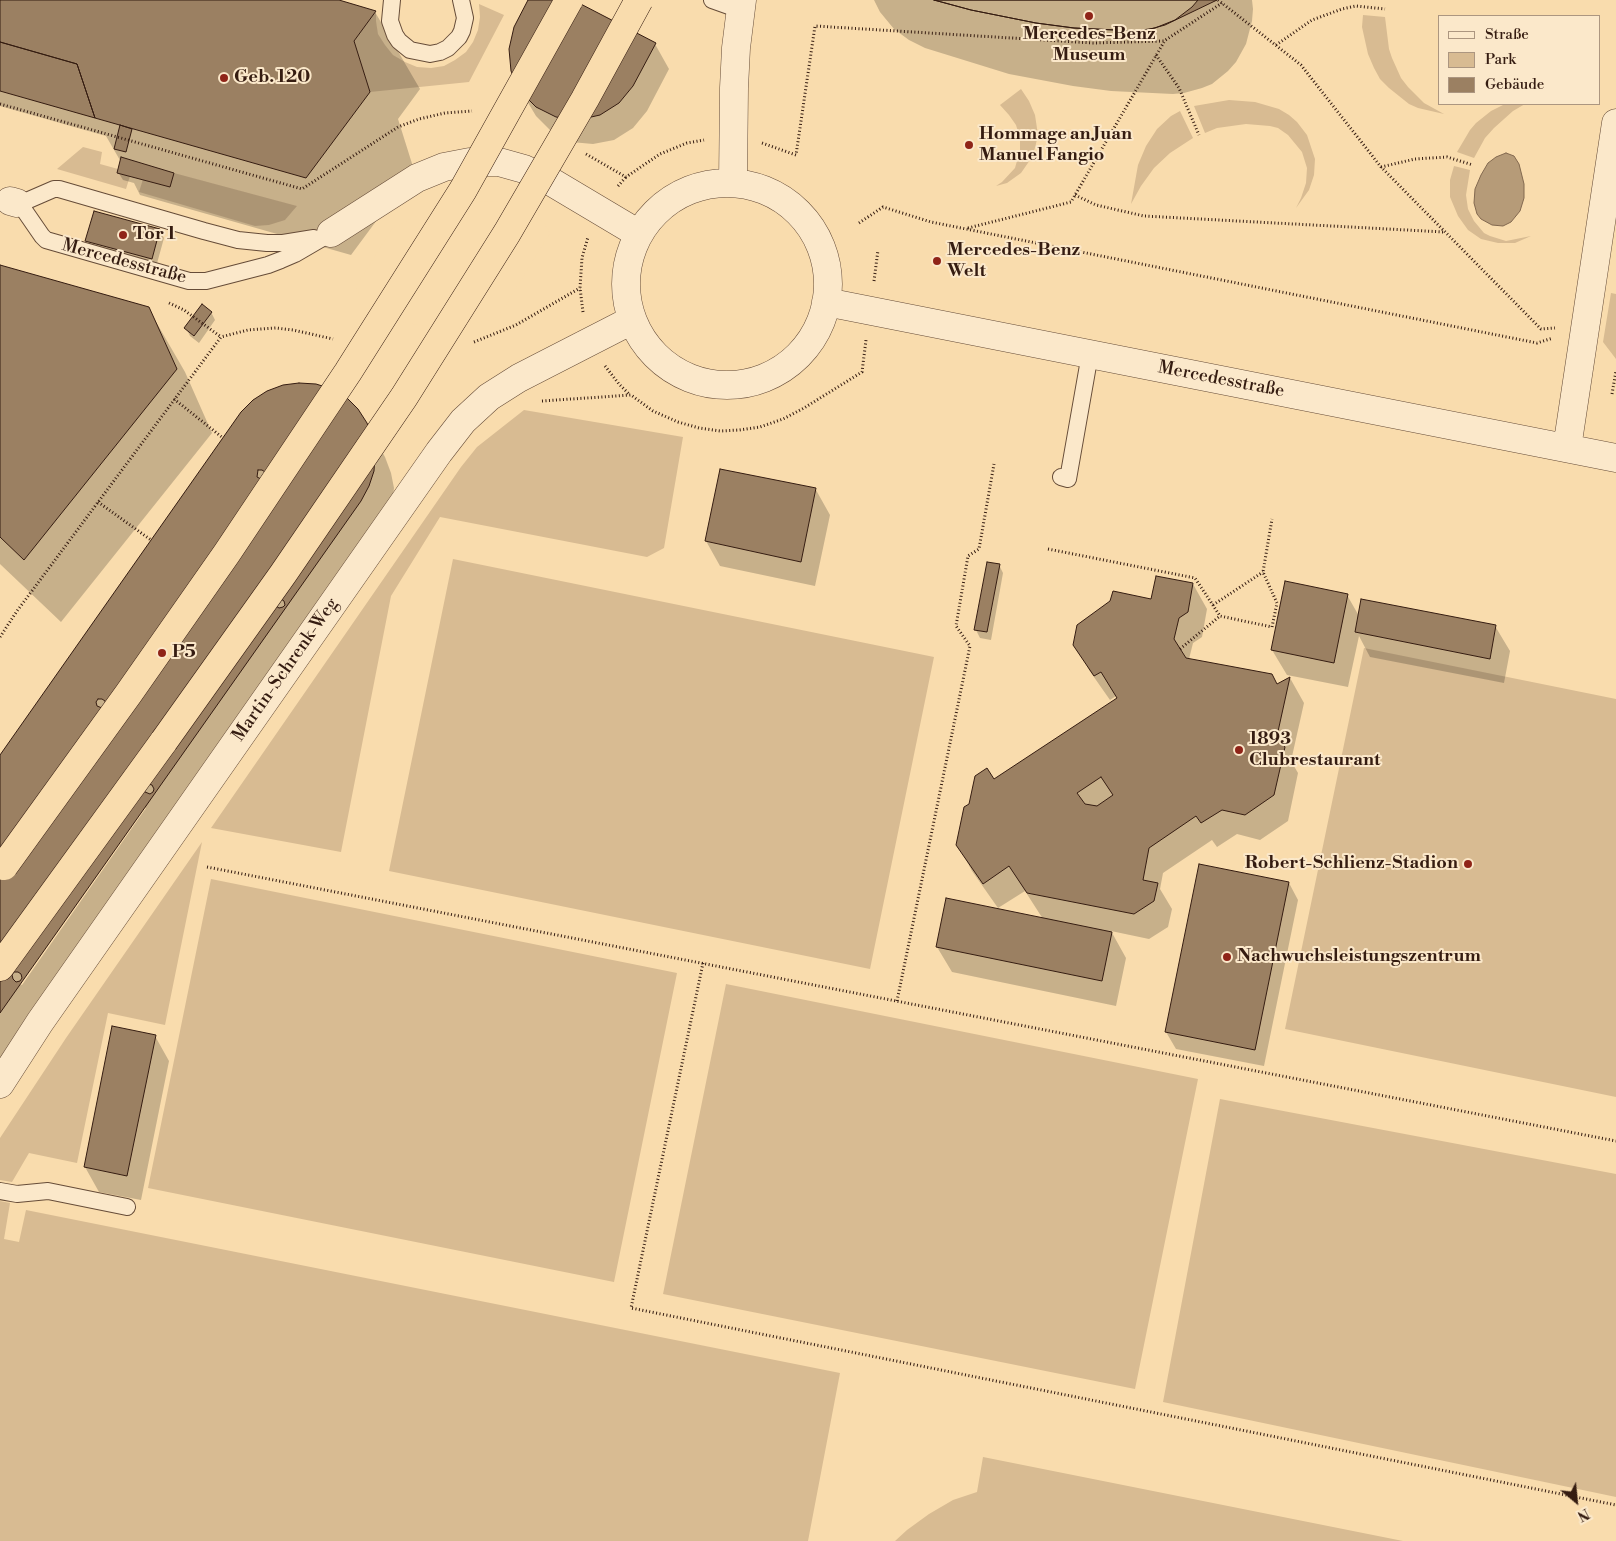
<!DOCTYPE html>
<html>
<head>
<meta charset="utf-8">
<style>
	body { margin:0 }
	#map { position:relative; width:1616px; height:1541px; overflow:hidden; background:#f9dcad; font-family:"Libre Bodoni",serif }
	canvas { display:block }
	.legend { position:absolute; left:1438px; top:15px; width:162px; height:90px; box-sizing:border-box; background:#fbe8ca; border:1px solid #ac9680; margin:0; padding:6px 9px; list-style:none; font-size:15px; color:#351c11 }
	.legend li { display:flex; align-items:center; gap:10px; height:25px }
	.legend b { width:25px; border:1px solid #ac9680 }
	.north { position:absolute; left:1551px; top:1476px; width:50px; height:50px; -webkit-text-stroke:4px #fbe8ca; paint-order:stroke; rotate:152deg; font-size:14px; font-weight:700; line-height:20px; text-align:center; color:#351c11 }
	.north::after { content:''; display:block; margin:auto; width:18px; height:22px; background:#351c11; clip-path:polygon(50% 0,100% 100%,50% 72%,0 100%) }
</style>
</head>
<body>
<div id="map">
<canvas width="1616" height="1541"></canvas>
<ul class="legend">
<li><b style="height:6px;background:#fbe8ca"></b>Straße</li>
<li><b style="height:14px;background:#d8bb92"></b>Park</li>
<li><b style="height:14px;background:#9b8062"></b>Gebäude</li>
</ul>
<div class="north">N</div>
</div>
<script>
const context = document.querySelector('canvas').getContext('2d');
context.lineJoin = 'round';
function paint(path, color) { context.fillStyle = color; context.fill(path, 'evenodd'); }
const poly = rows => new Path2D(rows.map(r => 'M' + r).join(''));
function stroke(path, color, width, dash) { context.strokeStyle = color; context.lineWidth = width; context.lineCap = dash ? 'butt' : 'round'; context.setLineDash(dash || []); context.stroke(path); }
function label(font, color, halo, rows, align = 'center') {
  context.font = font + ' "Libre Bodoni",serif'; context.lineWidth = 4; context.setLineDash([]); context.textBaseline = 'middle'; context.strokeStyle = halo; context.fillStyle = color; for (const [text, x, y, turn = 0] of rows) {
    context.save(); context.translate(x, y); context.rotate((+turn || 0) * Math.PI / 180); context.textAlign = isNaN(turn) ? turn : align; if (halo) context.strokeText(text, 0, 0); context.fillText(text, 0, 0); context.restore();
  }
}
const green = poly([
	[479,4,504,15,469,82,370,92,354,41,376,11,376,21,378,34,385,45,393,55,405,62,417,67,431,68,444,66,455,60,466,52,473,42,478,30,480,17],
	[1363,15,1385,17,1389,49,1392,58,1401,78,1408,87,1424,103,1444,114,1418,108,1409,104,1389,88,1380,79,1374,68,1368,54,1362,27],
	[1021,89,1029,101,1035,115,1038,135,1035,148,1030,160,1021,173,1007,183,996,186,1002,182,1015,168,1020,150,1020,138,1016,125,1009,115,1000,105],
	[1229,100,1255,102,1279,109,1289,115,1297,122,1307,135,1315,159,1314,175,1309,190,1296,208,1301,198,1306,183,1307,168,1302,152,1288,135,1278,128,1270,126,1246,124,1217,128,1205,133,1194,106],
	[1505,104,1525,104,1513,111,1494,128,1485,138,1474,158,1457,152,1470,130,1476,123,1491,111],
	[1180,111,1193,138,1170,153,1154,168,1141,186,1131,204,1138,165,1146,146,1157,129,1171,116],
	[83,147,102,152,100,164,118,169,117,173,130,176,126,189,57,169],
	[1454,166,1470,170,1466,195,1468,209,1474,221,1484,233,1490,236,1506,241,1531,236,1515,243,1498,243,1481,239,1468,230,1458,216,1450,197,1450,180],
	[174,173,297,206,285,220,269,225,255,226,139,192,143,179,170,187],
	[1611,293,1616,294,1616,359,1603,342],
	[524,410,683,437,664,548,647,557,440,517,391,596,341,852,211,828,461,467,477,447],
	[453,559,934,657,870,969,389,871],
	[1364,648,1616,699,1616,1097,1285,1029],
	[202,842,165,1025,108,1013,77,1163,29,1153,12,1182,0,1180,0,1138,66,1038],
	[211,879,677,973,614,1282,148,1188],
	[726,984,1198,1079,1135,1389,663,1294],
	[1220,1099,1616,1174,1616,1497,1163,1402],
	[0,1201,10,1203,4,1239,19,1242,26,1210,840,1373,808,1541,0,1541],
	[983,1457,1403,1541,895,1541,907,1530,929,1514,953,1500,977,1492]
]);
const water = poly([
	[1506,153,1514,156,1519,164,1524,184,1524,198,1520,211,1511,222,1503,226,1492,225,1481,219,1477,214,1474,203,1475,189,1481,175,1488,163,1496,157,1506,153]
]);
const pier = poly([
	[473,201,499,202,528,212,544,223,550,233,499,316,491,320,463,325,428,326,406,323,382,315,368,305,360,297,356,286,391,230,408,220,436,208]
]);
const shadow = poly([
	[0,0,334,0,375,12,420,89,398,119,414,170,351,255,140,195,134,183,123,180,118,172,121,162,106,136,0,106],
	[530,0,655,44,669,69,647,111,633,128,614,140,593,144,571,142,552,132,536,116,521,91],
	[874,0,1252,0,1253,9,1252,21,1246,44,1236,62,1228,71,1212,84,1202,88,1184,93,1173,94,1111,91,1073,86,1009,74,925,48,909,40,894,29,880,12],
	[159,230,164,238,156,267,91,249,87,241],
	[0,266,148,308,185,372,212,433,61,622,0,564],
	[211,312,215,320,199,343,190,336,186,328],
	[283,386,366,423,385,457,391,473,394,488,392,504,0,1073,0,757],
	[144,807,146,808,22,985,19,984],
	[816,490,830,515,815,586,720,566,706,541],
	[999,565,1003,573,991,640,980,638,976,630],
	[1193,584,1207,609,1202,637,1193,643,1189,659,1277,686,1290,678,1304,703,1291,761,1298,773,1288,821,1260,840,1237,834,1217,847,1212,840,1163,873,1160,889,1172,909,1168,927,1149,939,1111,931,1126,958,1116,1006,952,972,937,947,1043,919,1025,891,998,908,972,871,958,845,994,781,1118,699,1116,696,1110,700,1089,670,1075,644,1152,600],
	[1347,595,1359,616,1495,626,1510,651,1504,683,1370,657,1359,636,1348,687,1287,675,1272,650],
	[1289,883,1298,900,1264,1066,1176,1049,1166,1032],
	[113,1028,155,1036,169,1061,141,1200,99,1192,85,1167]
]);
const building = poly([
	[0,0,339,0,376,11,354,41,370,92,306,178,95,118,77,64,0,42,0,0],
	[528,0,573,0,656,43,633,86,619,103,600,115,578,120,556,117,536,107,520,91,511,71,509,49,514,27,528,0],
	[934,0,1198,0,1192,7,1175,20,1155,28,1136,31,1074,28,1036,23,971,10,934,0],
	[934,0,1217,0,1165,25,1147,30,1136,31,1074,28,1036,23,971,10,934,0],
	[0,42,77,64,95,118,0,91,0,42],
	[120,125,132,129,126,152,114,149,120,125],
	[121,157,174,173,170,187,117,173,121,157],
	[94,211,160,229,152,259,85,241,94,211],
	[0,265,149,307,177,369,24,560,0,537,0,265],
	[202,304,212,312,194,336,184,328,202,304],
	[299,383,316,384,332,389,346,397,358,409,367,423,373,438,375,454,374,471,369,486,361,501,0,1013,0,755,241,412,253,400,267,391,283,385,299,383],
	[258,470,262,470,265,472,261,479,257,477,258,470],
	[281,599,284,601,285,605,283,607,279,608,276,606,281,599],
	[98,699,102,699,105,701,106,705,102,708,97,706,96,702,98,699],
	[148,784,152,785,154,789,153,792,150,794,145,792,144,790,148,784],
	[14,972,18,972,21,974,22,978,20,981,16,982,13,979,12,975,14,972],
	[720,469,816,488,801,562,705,541,720,469],
	[987,562,1000,564,987,632,974,630,987,562],
	[1156,576,1193,583,1188,612,1179,618,1174,639,1186,658,1272,674,1277,684,1290,677,1277,736,1285,747,1274,795,1245,815,1222,810,1201,823,1196,816,1149,848,1143,880,1158,883,1154,901,1134,914,1027,893,1009,866,983,884,956,845,964,807,969,804,975,776,987,768,994,779,1117,698,1101,672,1094,676,1073,645,1077,625,1110,601,1113,591,1151,599,1156,576],
	[1101,777,1113,795,1097,806,1085,804,1077,793,1101,777],
	[1285,581,1348,594,1334,663,1271,650,1285,581],
	[1361,599,1496,625,1490,659,1355,632,1361,599],
	[1199,864,1289,882,1255,1050,1165,1032,1199,864],
	[946,898,1112,932,1102,981,936,947,946,898],
	[112,1026,156,1035,127,1176,84,1167,112,1026]
]);
const path = poly([
	[1218,0,1301,65,1381,167,1541,329,1555,328],
	[1276,45,1312,20,1342,9,1356,6,1385,9],
	[1156,55,1179,88,1199,135],
	[0,104,302,189,398,127,419,119,445,113,472,111],
	[762,143,796,155,815,26,1093,43,1164,41,1222,3],
	[586,154,626,177,660,154,687,143,704,140],
	[1381,167,1415,159,1447,157,1473,165],
	[618,186,626,177],
	[1075,195,1096,205,1144,216,1444,232],
	[859,223,883,207,931,222,1537,343,1553,338],
	[968,228,1071,202,1164,42],
	[874,281,878,250],
	[169,303,184,310,221,337],
	[583,312,580,288,582,258,588,237],
	[474,342,516,325,580,288],
	[605,366,619,384,630,395],
	[1612,394,1616,371],
	[174,399,223,438],
	[542,401,631,395,653,411,678,422,699,428,720,431,739,430,760,427,783,419,804,408,862,372,866,340],
	[98,502,151,540],
	[1048,549,1195,578,1220,616,1272,627,1277,603,1263,572,1272,519],
	[1213,605,1263,572],
	[0,637,17,611,221,337,248,330,276,328,293,330,333,339],
	[1180,649,1220,616],
	[207,867,1616,1141],
	[703,963,631,1308,1616,1505],
	[897,1001,970,646,956,626,968,556,979,549,994,464]
]);
const lane = poly([
	[392,0,390,21,395,35,399,41,410,50,430,54,440,52,448,48,459,37,462,31,465,18,461,0],
	[712,0,740,10],
	[17,203,22,207,42,236,46,240,189,281,206,281,268,265,281,260,295,254,331,233],
	[17,203,24,202,54,189,59,189,204,231,238,240,267,243,283,243,314,238],
	[1061,477,1068,479,1090,354],
	[0,1191,17,1194,48,1191,127,1207]
]);
const street = poly([
	'626 284a101 101 0 1 1 202 0a101 101 0 1 1-202 0Z',
	[733,183,734,88,736,48,742,0],
	[10,201,17,203],
	[331,233,417,178,444,167,470,162,499,162,524,169,550,181,639,234],
	[826,302,1616,458],
	[1567,448,1616,123],
	[0,1084,40,1022,439,452,463,421,489,397,519,378,632,320]
]);
const highway = poly([
	[0,967,164,741]
]);
const highwayBridge = poly([
	[164,741,283,574,404,397,507,233,585,99,639,0],
	[4,866,129,693,227,553,348,372,463,190,569,0]
]);
const markers = [
	[1089,16,5,"#8f2418"],
	[224,78,5,"#8f2418"],
	[969,145,5,"#8f2418"],
	[123,235,5,"#8f2418"],
	[937,261,5,"#8f2418"],
	[162,653,5,"#8f2418"],
	[1239,750,5,"#8f2418"],
	[1468,864,5,"#8f2418"],
	[1227,957,5,"#8f2418"]
];
const poiNames = [
	["Mercedes-Benz",1089,35,"center"],
	["Museum",1089,56,"center"],
	["Geb. 120",234,78],
	["Hommage an Juan",979,135],
	["Manuel Fangio",979,156],
	["Tor 1",133,235],
	["Mercedes-Benz",947,251],
	["Welt",947,272],
	["P5",172,653],
	["1893",1249,740],
	["Clubrestaurant",1249,761],
	["Robert-Schlienz-Stadion",1458,864,"right"],
	["Nachwuchsleistungszentrum",1237,957]
];
const streetNames = [
	["Mercedesstraße",124,262,15],
	["Mercedesstraße",1221,380,11],
	["Martin-Schrenk-Weg",286,670,-55]
];
paint(green, '#d8bb92');
paint(water, '#b69b78');
stroke(water, '#82684f', 1);
paint(pier, '#f9dcad');
paint(shadow, '#0003');
paint(building, '#9b8062');
stroke(building, '#351c11', 1);
stroke(lane, '#664c38', 18);
stroke(street, '#664c38', 29);
stroke(highway, '#351c11', 29);
stroke(path, '#351c11', 3, [1, 2.5]);
stroke(lane, '#fbe8ca', 16);
stroke(street, '#fbe8ca', 28);
stroke(highway, '#f9dcad', 28);
stroke(highwayBridge, '#351c11', 29, []);
stroke(highwayBridge, '#f9dcad', 28);
for (const [x, y, r, color] of markers) { const dot = new Path2D(); dot.arc(x, y, r, 0, 2 * Math.PI); context.fillStyle = color; context.fill(dot); stroke(dot, '#fbe8ca', 2); }
label('bold 18px', '#351c11', '#fbe8ca', poiNames, 'left');
label('18px', '#351c11', '#fbe8ca', streetNames);
</script>
</body>
</html>
